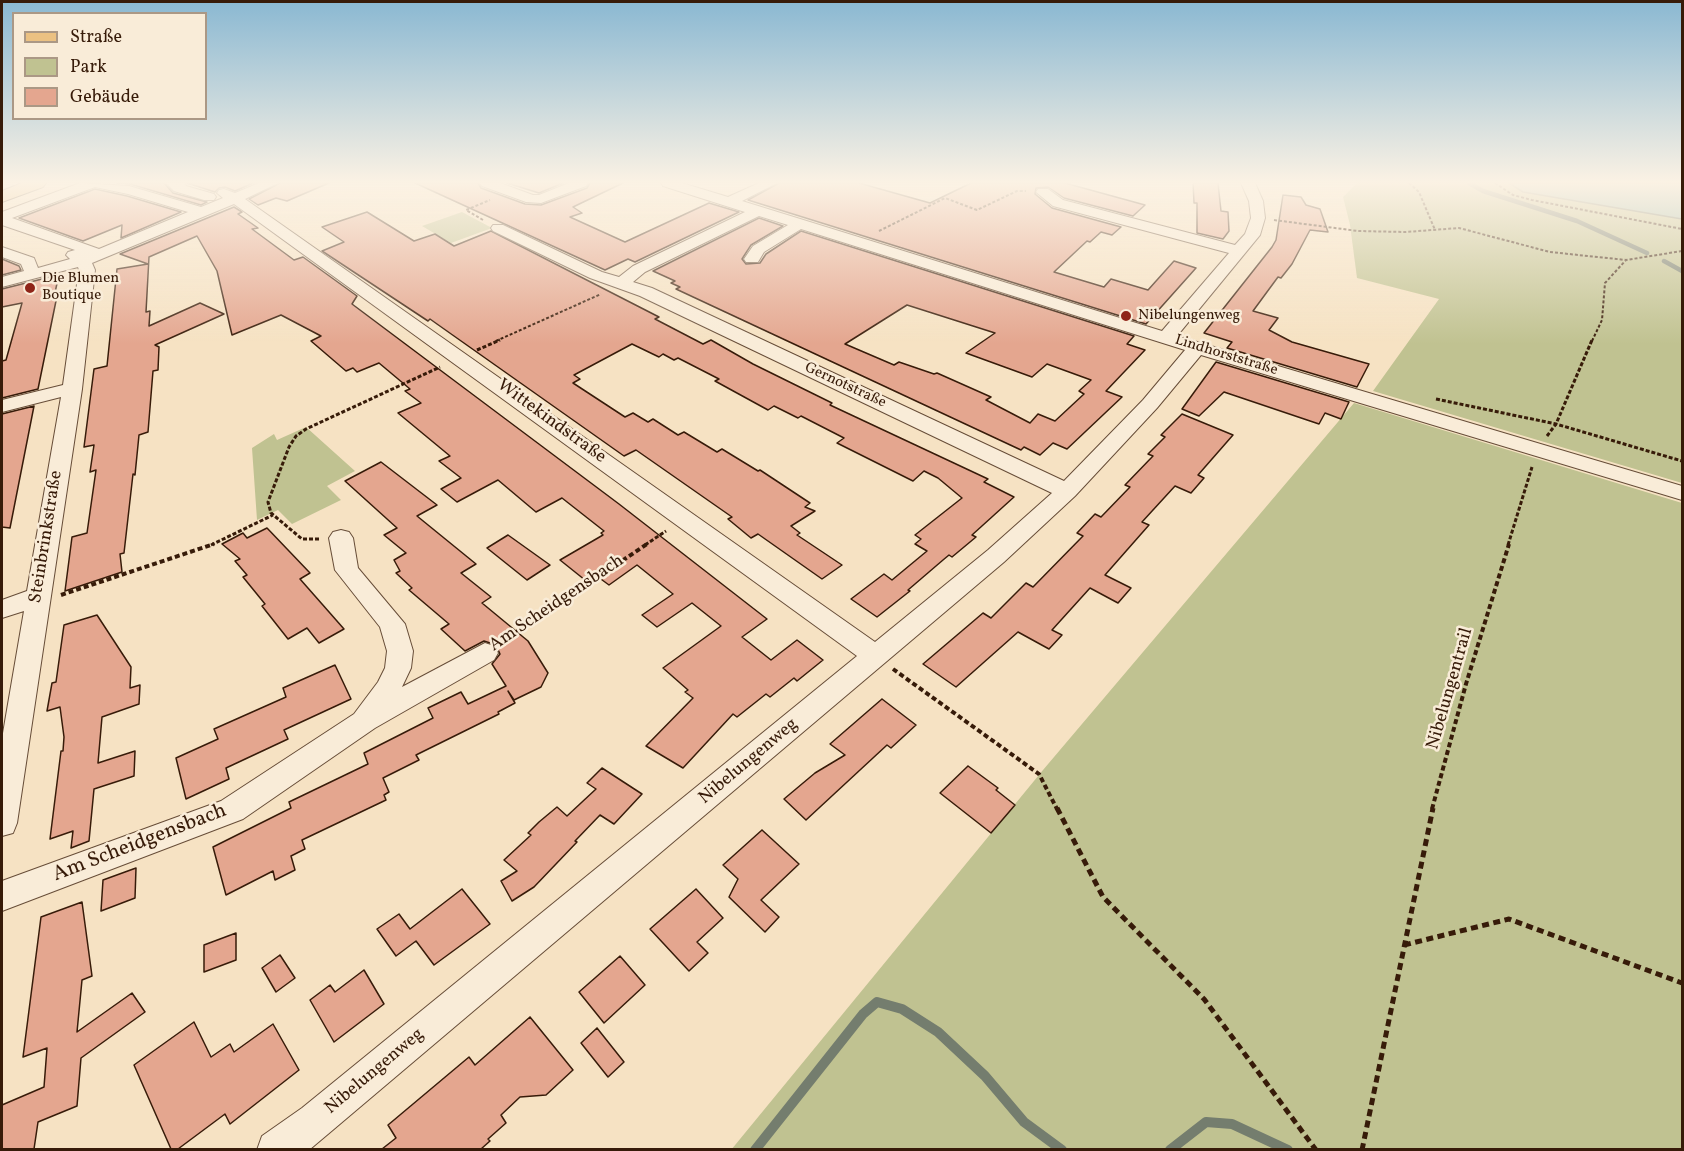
<!DOCTYPE html>
<html>
<head>
<meta charset="utf-8">
<style>
	body { margin:0 }
	#map { position:relative; width:1684px; height:1151px; overflow:hidden; background:#f6e2c3; font-family:Vollkorn,serif }
	canvas { display:block }
	.frame { position:absolute; inset:0; border:3px solid #371b09; pointer-events:none }
	.legend { position:absolute; left:12px; top:12px; width:195px; height:108px; box-sizing:border-box; background:#f9ecd8; border:2px solid #ab9885; margin:0; padding:8px 10px; list-style:none; font-size:18px; color:#371b09 }
	.legend li { display:flex; align-items:center; gap:12px; height:30px }
	.legend b { width:30px; border:2px solid #ab9885 }
</style>
</head>
<body>
<div id="map">
<canvas width="1684" height="1151"></canvas>
<div class="frame"></div>
<ul class="legend">
<li><b style="height:8px;background:#ebc182"></b>Straße</li>
<li><b style="height:16px;background:#c0c291"></b>Park</li>
<li><b style="height:16px;background:#e4a68f"></b>Gebäude</li>
</ul>
</div>
<script>
const context = document.querySelector('canvas').getContext('2d');
context.lineJoin = 'round';
function paint(path, color) { context.fillStyle = color; context.fill(path, 'evenodd'); }
const poly = rows => new Path2D(rows.map(r => 'M' + r).join(''));
function stroke(path, color, width, dash) { context.strokeStyle = color; context.lineWidth = width; context.lineCap = dash ? 'butt' : 'round'; context.setLineDash(dash || []); context.stroke(path); }
function label(font, color, halo, rows, align = 'center') {
  context.font = font + ' Vollkorn,serif'; context.lineWidth = 5; context.setLineDash([]); context.textBaseline = 'middle'; context.strokeStyle = halo; context.fillStyle = color; for (const [text, x, y, turn = 0] of rows) {
    context.save(); context.translate(x, y); context.rotate((+turn || 0) * Math.PI / 180); context.textAlign = isNaN(turn) ? turn : align; if (halo) context.strokeText(text, 0, 0); context.fillText(text, 0, 0); context.restore();
  }
}
const green = poly([
	[1357,183,1509,183,1524,192,1682,219,1682,483,1373,391,1439,299,1357,278,1350,225,1343,197],
	[462,212,492,228,451,243,422,226],
	[1354,403,1682,503,1682,1149,731,1150,1043,770],
	[306,427,355,471,327,486,341,500,292,524,278,510,257,520,252,448,274,434,277,440]
]);
const water = poly([
	[1509,183,1682,183,1682,219,1523,192,1509,183]
]);
const streamFar1 = poly([
	[1469,183,1483,191,1577,221,1647,253],
	[1664,261,1682,271]
]);
const stream = poly([
	[755,1150,863,1014,877,1002,902,1009,938,1032,985,1076,1024,1122,1062,1150],
	[1170,1150,1206,1122,1232,1124,1288,1150]
]);
const building = poly([
	[117,183,164,183,173,193,207,202,201,205,130,184,117,183],
	[187,183,253,183,235,191,225,187,219,188,215,192,187,183],
	[280,183,329,183,287,201,276,198,258,205,249,199,280,183],
	[415,183,478,183,481,188,525,204,541,205,587,188,590,183,623,183,573,207,582,213,570,217,625,242,709,203,739,212,635,262,628,259,605,270,415,183],
	[507,183,563,183,539,193,507,183],
	[779,183,859,183,930,203,971,183,1065,183,1145,205,1133,216,1064,198,1048,187,1036,188,1035,194,1052,208,1121,227,1112,235,1101,232,1090,242,1087,241,1054,272,1104,287,1111,279,1148,290,1174,261,1196,268,1146,324,748,200,779,183],
	[1193,183,1218,183,1221,211,1228,212,1229,231,1223,239,1197,233,1197,203,1194,203,1193,183],
	[95,189,127,196,181,212,121,238,122,225,83,241,19,218,95,189],
	[1283,195,1301,197,1306,205,1320,209,1328,232,1310,230,1292,264,1281,278,1278,277,1253,311,1278,318,1269,330,1292,342,1369,364,1357,387,1227,348,1232,342,1204,333,1272,247,1276,240,1283,195],
	[234,207,242,212,238,214,258,228,252,229,294,260,303,257,357,296,352,304,619,504,767,619,742,637,771,660,797,640,823,660,797,681,794,678,770,697,766,694,737,717,733,714,683,768,646,746,693,698,685,692,688,690,663,668,721,626,692,603,657,627,642,615,673,594,637,565,609,585,594,574,585,580,560,560,603,535,601,533,604,531,562,498,536,512,498,480,457,502,441,489,461,478,439,461,450,456,398,413,421,403,405,391,410,389,379,363,357,372,353,368,346,371,311,341,321,336,281,315,232,335,217,271,197,236,149,257,146,312,150,311,149,326,200,303,224,314,155,345,159,347,158,370,153,371,148,432,139,435,135,475,133,474,124,553,120,554,122,572,65,591,72,537,87,533,96,470,90,472,94,445,84,447,94,369,107,366,117,269,148,264,120,254,234,207],
	[367,212,414,241,435,234,454,246,491,231,659,317,655,319,703,344,711,340,753,364,832,403,830,405,988,479,984,482,1014,497,972,535,976,537,952,557,949,555,943,560,908,590,910,591,877,617,851,599,884,574,892,580,927,551,915,544,921,539,915,535,962,498,938,478,924,471,913,481,837,443,844,438,801,416,798,418,774,406,768,410,715,381,719,379,678,358,674,360,663,354,659,357,632,344,574,375,580,379,573,383,625,417,633,413,648,422,653,419,678,435,684,432,717,452,722,449,758,471,760,470,810,503,805,507,815,511,791,526,800,533,797,535,842,565,822,579,758,534,751,538,728,519,732,517,636,450,624,456,437,324,430,319,428,321,322,251,344,242,322,227,367,212],
	[759,218,783,226,751,245,742,259,746,264,760,263,766,254,801,231,1134,336,1127,344,1145,350,1106,391,1122,397,1067,449,1053,443,1040,455,1024,447,1021,450,676,289,680,287,671,283,675,281,653,271,759,218],
	[907,305,995,333,966,353,1032,377,1047,364,1091,380,1079,391,1084,394,1055,421,1038,414,1030,423,986,400,991,397,937,373,934,374,899,362,894,365,845,344,907,305],
	[2,259,19,266,21,270,2,275,2,259],
	[50,277,58,279,54,297,57,296,38,389,2,398,2,361,6,360,22,303,2,307,2,289,50,277],
	[1216,362,1349,402,1341,419,1325,413,1319,424,1224,392,1199,416,1182,409,1216,362],
	[34,406,10,528,2,527,2,414,34,406],
	[1182,414,1233,435,1198,475,1204,478,1191,493,1175,486,1142,522,1149,525,1105,575,1131,588,1118,603,1090,588,1052,630,1062,635,1049,649,1018,632,956,687,923,664,983,613,991,618,1026,583,1033,587,1083,536,1077,533,1095,514,1101,517,1130,487,1125,485,1153,456,1148,454,1165,437,1161,435,1182,414],
	[381,462,437,505,417,516,476,564,461,573,491,597,482,603,528,641,548,673,541,687,514,700,508,691,515,703,498,712,499,714,416,755,419,760,383,778,389,792,384,795,386,800,302,840,305,849,291,856,295,870,275,880,273,871,226,895,213,847,291,808,289,802,368,764,364,753,433,718,428,708,461,692,468,704,506,686,492,664,500,654,496,645,484,641,465,651,441,629,449,624,409,590,412,588,396,573,400,571,394,560,406,553,384,535,397,528,345,481,381,462],
	[267,528,310,573,300,579,344,629,319,643,307,628,288,639,262,606,265,604,243,577,247,575,235,561,240,559,222,544,243,533,247,538,267,528],
	[508,535,550,565,527,580,487,548,508,535],
	[97,615,131,667,130,688,140,685,139,704,102,717,98,763,135,751,134,776,94,789,89,841,71,848,73,831,50,839,61,751,63,751,64,737,60,707,47,711,52,683,56,682,64,625,97,615],
	[335,665,351,699,284,730,288,739,226,768,229,779,186,799,176,758,218,739,214,729,286,697,283,688,335,665],
	[882,699,916,725,891,748,887,745,806,820,784,799,815,773,845,755,830,744,882,699],
	[968,766,998,788,996,790,1015,805,991,833,940,793,968,766],
	[602,768,642,794,614,824,600,815,575,841,577,842,534,887,512,901,501,881,517,871,504,860,531,835,528,833,539,822,557,807,567,816,596,789,587,783,602,768],
	[762,830,799,864,761,900,779,917,765,932,729,897,738,879,723,865,762,830],
	[136,868,135,898,101,911,103,880,136,868],
	[462,889,490,924,434,965,416,941,396,956,377,929,399,914,410,929,462,889],
	[696,889,723,918,697,942,708,953,689,971,650,929,696,889],
	[82,902,92,976,82,980,77,1032,132,993,145,1012,81,1058,77,1106,38,1122,34,1149,2,1149,2,1105,44,1087,47,1048,23,1057,41,917,82,902],
	[236,933,236,960,204,972,204,945,236,933],
	[280,955,295,978,276,992,262,968,280,955],
	[620,956,645,985,604,1023,579,992,620,956],
	[364,970,384,1004,334,1042,310,1000,330,985,335,992,364,970],
	[530,1017,573,1070,546,1095,520,1097,501,1115,506,1123,488,1139,490,1141,481,1149,382,1149,396,1138,388,1125,469,1057,475,1065,530,1017],
	[194,1022,211,1057,230,1044,234,1052,273,1024,299,1070,230,1124,225,1114,178,1149,171,1149,134,1065,194,1022],
	[597,1028,624,1062,608,1077,581,1043,597,1028]
]);
const pathFar3 = poly([
	[1409,183,1419,192,1435,230],
	[1495,183,1513,195,1532,200,1682,229],
	[483,220,466,210,490,200],
	[1274,220,1358,231,1405,232,1459,228,1550,252,1626,260,1682,251],
	[879,231,945,198,977,210,1017,191,1026,191],
	[496,341,601,294],
	[1592,341,1602,320,1605,283,1626,260]
]);
const pathFar2 = poly([
	[477,350,500,340],
	[1436,399,1556,424,1682,461],
	[1547,436,1556,424,1592,340],
	[319,539,302,539,271,513,268,502,289,447,296,436,306,429,440,367],
	[211,545,273,515],
	[645,545,666,531],
	[1508,545,1532,467]
]);
const pathFar1 = poly([
	[61,595,214,544],
	[503,641,647,544],
	[893,669,1039,774,1057,809],
	[1432,809,1466,684,1509,544]
]);
const path = poly([
	[1057,808,1103,897,1204,999,1316,1150],
	[1404,945,1509,919,1682,983],
	[1362,1150,1433,808]
]);
const minor = poly([
	[80,183,129,186,201,207,223,198,217,193,219,190,224,189,235,193,259,183,278,183,245,199,875,642,988,550,1052,493,640,296,590,278,493,231,491,228,493,225,503,225,602,272,619,277,633,266,745,212,663,186,661,183,682,183,728,197,759,183,777,183,742,201,1162,331,1229,253,1053,206,1036,192,1038,189,1048,189,1063,200,1235,245,1245,234,1251,218,1249,201,1241,183,1255,183,1263,201,1265,218,1260,235,1177,336,1682,486,1682,500,1201,355,1157,408,1075,496,1004,562,328,1134,309,1150,257,1150,262,1136,302,1108,857,656,234,204,92,263,95,270,82,389,17,823,13,833,2,836,2,739,24,611,2,618,2,600,27,591,61,397,2,412,2,400,63,385,79,270,78,267,2,287,2,277,24,271,21,264,2,257,2,247,34,258,38,268,70,259,66,255,68,252,75,250,2,225,2,212,80,183],
	[95,187,128,194,188,212,99,249,12,218,95,187],
	[759,216,788,225,753,246,744,259,746,262,758,262,764,252,801,229,1185,350,1143,400,1064,481,652,288,633,282,645,272,759,216],
	[166,183,185,183,186,186,214,194,216,197,214,200,204,200,174,191,166,183],
	[480,183,500,183,533,195,539,195,569,183,588,183,586,186,541,203,526,202,482,186,480,183],
	[341,530,349,532,353,538,358,568,405,624,413,651,411,668,402,687,485,643,494,646,498,653,494,660,375,728,243,819,2,911,2,881,221,801,354,714,378,682,385,668,387,651,380,627,335,570,329,538,333,532,341,530]
]);
const major = poly([
	[22,183,46,183,43,187,2,202,2,191,22,183]
]);
const markers = [
	[30,288,6,"#8f2418"],
	[1126,316,6,"#8f2418"]
];
const farPoinames = [
	["Die Blumen",42,279],
	["Boutique",42,296],
	["Nibelungenweg",1138,316]
];
const farStreetnames = [
	["Lindhorststraße",1226,356,17],
	["Gernotstraße",845,386,25]
];
const streetNames = [
	["Wittekindstraße",551,422,36],
	["Steinbrinkstraße",47,537,-81],
	["Am Scheidgensbach",557,604,-34],
	["Nibelungentrail",1451,689,-74],
	["Nibelungenweg",749,762,-40],
	["Nibelungenweg",375,1072,-40]
];
const nearStreetnames = [
	["Am Scheidgensbach",140,844,-21]
];
paint(green, '#c0c291');
paint(water, '#9dbeb2');
stroke(water, '#747d6e', 1.5);
stroke(streamFar1, '#747d6e', 4.5);
stroke(stream, '#747d6e', 10);
paint(building, '#e4a68f');
stroke(building, '#371b09', 1.5);
stroke(minor, '#674d38', 2);
stroke(major, '#371b09', 2);
stroke(pathFar3, '#371b09', 2, [3, 2]);
stroke(pathFar2, '#371b09', 3, [4, 2]);
stroke(pathFar1, '#371b09', 4, [5, 3]);
stroke(path, '#371b09', 5, [7, 4.5]);
paint(minor, '#f9ecd8');
paint(major, '#ebc182');
const sky = context.createLinearGradient(0, 0, 0, 344);
sky.addColorStop(0, '#8ab8d2');
sky.addColorStop(0.53, '#fbf2e4');
sky.addColorStop(1, '#fbf2e400');
context.fillStyle = sky;
context.fillRect(0, 0, 1684, 344);
for (const [x, y, r, color] of markers) { const dot = new Path2D(); dot.arc(x, y, r, 0, 2 * Math.PI); context.fillStyle = color; context.fill(dot); stroke(dot, '#f9ecd8', 2); }
label('15px', '#371b09', '#f9ecd8', farPoinames, 'left');
label('15px', '#371b09', '#f9ecd8', farStreetnames);
label('18px', '#371b09', '#f9ecd8', streetNames);
label('21px', '#371b09', '#f9ecd8', nearStreetnames);
</script>
</body>
</html>
